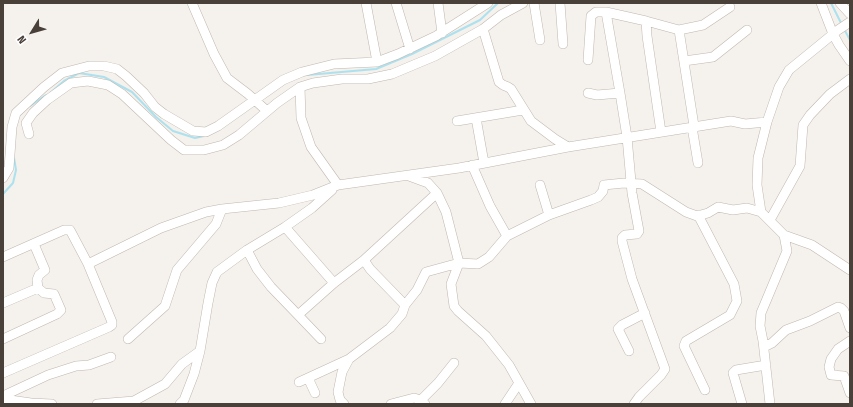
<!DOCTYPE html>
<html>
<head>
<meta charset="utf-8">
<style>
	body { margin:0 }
	#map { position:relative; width:853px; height:407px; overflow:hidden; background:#f5f1ec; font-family:"Fira Sans Condensed",sans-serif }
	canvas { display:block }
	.frame { position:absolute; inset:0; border:4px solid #4a403a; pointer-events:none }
	.north { position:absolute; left:12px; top:12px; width:40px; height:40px; -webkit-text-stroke:3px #fff; paint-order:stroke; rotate:233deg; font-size:11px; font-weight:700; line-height:16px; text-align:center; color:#4a403a }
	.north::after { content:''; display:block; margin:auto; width:14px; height:18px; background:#4a403a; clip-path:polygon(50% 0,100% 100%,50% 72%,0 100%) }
</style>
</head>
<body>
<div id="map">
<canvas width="853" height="407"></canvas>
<div class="frame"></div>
<div class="north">N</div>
</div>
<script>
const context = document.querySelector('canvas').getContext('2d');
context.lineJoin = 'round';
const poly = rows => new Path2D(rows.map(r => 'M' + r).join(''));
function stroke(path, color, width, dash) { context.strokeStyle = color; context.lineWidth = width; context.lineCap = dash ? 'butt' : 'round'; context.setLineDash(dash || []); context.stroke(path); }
const stream = poly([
	[831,3,842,25],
	[844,29,850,40],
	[307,75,376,69,412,54,480,20,498,3],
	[50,93,64,81,79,73,104,77,132,92,156,117,173,131,195,138,204,136],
	[30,106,46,95],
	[3,194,13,183,16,170,14,158]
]);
const minor = poly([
	[192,3,214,54,227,78,248,94,267,111],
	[366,3,377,62],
	[396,3,410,49],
	[438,3,442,33],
	[534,3,540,40],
	[560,3,563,44],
	[821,3,833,34,839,45,850,61],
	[840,3,850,14],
	[606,12,620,93],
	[483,29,499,82,503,85,508,87,511,89,531,121,555,139,568,147],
	[679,30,694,126],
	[588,60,591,16,596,12,606,12,646,21],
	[684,61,713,57,747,30],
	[300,87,301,118,311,147,338,185],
	[588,93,597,95,620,93,627,137,632,193,639,231,637,234,625,235,622,238,622,241,632,279,665,369,661,375,639,397,634,404],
	[476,118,484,163],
	[457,121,523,110],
	[692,127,698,163],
	[661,132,647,36,646,21,679,30,703,25,730,7],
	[29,134,26,123,33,113,47,100,71,83,88,81,108,85,122,94,171,140,184,150,204,150,223,145,239,135,277,103,300,87,313,83,342,79,368,79,392,74,435,56,483,29,501,15,523,3],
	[472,165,490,206,507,236],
	[409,176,428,183,437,193,446,212,459,263,451,284,454,306,458,311,486,336,509,365,531,404],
	[3,178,9,168,12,127,16,113,44,87,62,73,89,66,104,66,117,69,126,76,144,93,155,107,164,114,193,131,206,132,218,126,283,80,302,72,334,64,377,62,398,54,436,36,488,3],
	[540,185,549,215],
	[698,215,734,284,737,301,730,315,686,341,684,346,705,390],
	[770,220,800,166,803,125,810,115,830,94,850,79],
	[285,227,334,283],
	[784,235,812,245,850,270],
	[247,250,257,269,271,287,298,315,334,283,364,260,437,193],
	[3,257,64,230,70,230,88,264,112,322,112,325,109,327,3,373],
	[364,260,370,269,405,305],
	[88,264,161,228,206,212,222,209,279,203,313,195,338,185,459,168,568,147,731,121,745,124,767,122],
	[3,303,38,288],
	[298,315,321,339],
	[3,339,57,314,61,310,54,294,44,293,38,288,37,280,39,275,45,270,34,244],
	[128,339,165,306,177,270,216,224,222,209],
	[850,341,838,349,831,359,829,367,831,375,844,376,850,393],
	[764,347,772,343,786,330,810,321,838,307,841,308,844,311,850,328],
	[629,351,618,329,622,325,645,313],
	[308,378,315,393],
	[299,382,349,359],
	[3,396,48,375,76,366,89,365,111,357],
	[3,399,31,403,52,404],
	[421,400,438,383,454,363],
	[97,404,134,401,165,384,182,364,200,351],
	[180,404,184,400,194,374,200,351,208,303,212,283,217,272,247,250,285,227,312,208,332,190],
	[344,404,340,400,338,392,342,372,349,359,390,328,402,314,405,305,417,290,426,272,459,263,478,264,489,257,507,236,549,215,591,200,598,197,603,191,604,185,624,183,642,184,686,212,697,216,708,213,718,207,733,210,747,208,761,212],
	[391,404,414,398,421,400,425,404],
	[505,404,519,383],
	[742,404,733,373,736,370,766,365],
	[770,404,763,341,760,326,761,313,787,251,784,235,761,212,757,185,758,158,767,122,779,87,789,70,838,30,850,22]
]);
stroke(stream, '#ace1ef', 2);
stroke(minor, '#c1b7af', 10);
stroke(minor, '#fff', 9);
</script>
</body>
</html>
